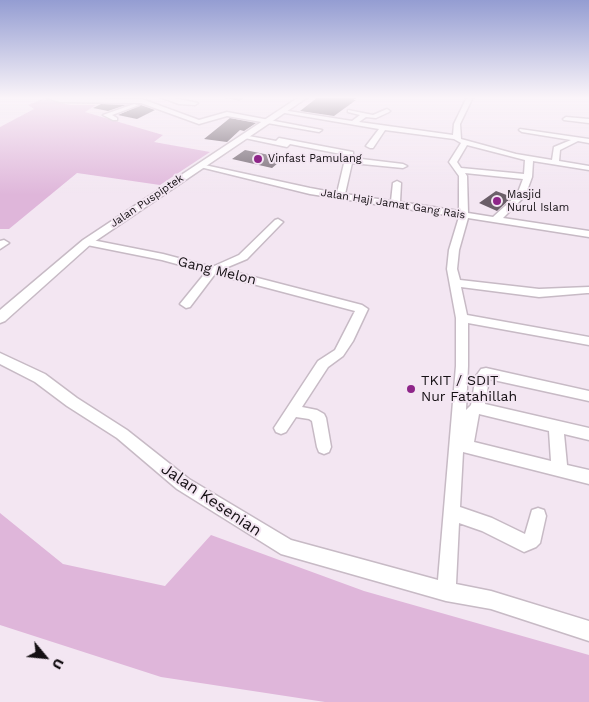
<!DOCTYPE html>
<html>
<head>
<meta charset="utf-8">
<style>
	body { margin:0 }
	#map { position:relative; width:589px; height:702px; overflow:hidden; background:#f3e6f2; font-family:"Work Sans",sans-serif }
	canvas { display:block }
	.north { position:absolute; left:20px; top:632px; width:50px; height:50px; -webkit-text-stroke:4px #f3e6f2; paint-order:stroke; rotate:118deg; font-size:14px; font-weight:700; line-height:20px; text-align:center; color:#151014 }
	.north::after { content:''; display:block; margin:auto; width:18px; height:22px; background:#151014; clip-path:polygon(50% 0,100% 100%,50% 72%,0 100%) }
</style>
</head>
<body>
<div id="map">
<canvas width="589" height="702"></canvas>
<div class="north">U</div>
</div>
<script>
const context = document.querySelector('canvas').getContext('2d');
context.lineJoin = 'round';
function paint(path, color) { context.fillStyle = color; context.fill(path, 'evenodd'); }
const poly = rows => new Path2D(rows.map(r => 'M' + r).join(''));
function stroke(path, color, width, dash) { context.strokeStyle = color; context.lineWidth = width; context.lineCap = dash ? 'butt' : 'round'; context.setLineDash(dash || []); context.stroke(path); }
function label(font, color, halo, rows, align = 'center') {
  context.font = font + ' "Work Sans",sans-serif'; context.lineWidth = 4; context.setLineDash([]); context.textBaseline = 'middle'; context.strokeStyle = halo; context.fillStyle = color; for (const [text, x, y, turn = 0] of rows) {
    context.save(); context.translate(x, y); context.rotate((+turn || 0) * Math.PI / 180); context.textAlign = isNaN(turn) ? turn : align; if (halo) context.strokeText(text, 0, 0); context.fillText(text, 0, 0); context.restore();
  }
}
const green = poly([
	[43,99,70,105,96,105,85,112,163,135,154,142,210,152,160,185,77,173,9,229,0,229,0,127,34,109,28,105],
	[0,513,63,564,165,586,211,535,364,591,589,655,589,702,325,702,161,677,0,625]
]);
const building = poly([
	[318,97,358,97,353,100,356,100,334,116,300,111],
	[101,104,126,105,108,111,93,108],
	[141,105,155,110,137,119,118,115],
	[230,118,256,123,244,131,240,130,227,142,204,139],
	[245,150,284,158,272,168,232,159],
	[496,191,512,197,497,211,479,203]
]);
const minor = poly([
	[44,97,142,99,199,120,227,112,322,130,319,132,227,116,199,124,141,103,60,102,44,97],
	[160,97,169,97,198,103,195,105,179,104,160,97],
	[227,97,242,97,239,99,227,97],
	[467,97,473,97,460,124,461,139,516,154,552,160,554,147,571,140,522,132,519,130,520,129,589,139,589,143,578,141,560,150,559,161,589,166,589,170,533,161,532,177,525,196,503,218,589,231,589,237,468,218,459,250,457,269,460,280,539,289,589,287,589,293,587,293,539,297,461,287,467,315,589,337,589,345,468,323,468,366,466,410,471,405,476,376,481,369,486,368,589,391,589,401,489,379,485,404,589,428,589,440,564,434,567,465,589,470,589,484,463,452,460,507,492,518,525,534,532,510,538,508,544,510,546,516,540,543,536,547,524,552,482,531,459,523,456,584,491,591,589,621,589,641,491,609,446,601,281,554,177,489,117,438,67,406,35,382,0,364,0,353,45,374,77,398,127,430,189,479,291,540,438,580,456,366,456,318,447,269,449,250,459,217,310,194,196,166,200,164,310,188,337,193,346,155,290,144,287,147,240,137,243,135,276,141,279,138,353,152,353,158,403,164,407,166,403,168,352,163,345,194,391,201,393,183,397,181,401,183,400,202,459,211,459,176,449,162,461,143,454,139,385,130,373,148,370,148,366,146,379,129,279,112,282,110,352,121,360,115,348,112,348,110,373,115,387,109,390,111,389,112,376,118,366,117,359,122,453,135,454,124,467,97],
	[467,145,525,160,524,174,461,168,457,162,467,145],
	[465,173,523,179,517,195,493,217,468,213,467,176,465,173],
	[479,414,549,431,551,461,474,442,479,414],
	[134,104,139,105,112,115,117,118,117,120,113,120,103,115,134,104],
	[566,117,589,119,589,123,564,120,563,119,566,117],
	[278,219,283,222,281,224,247,259,223,269,362,305,368,309,353,341,343,356,328,367,302,407,317,410,324,414,326,418,331,447,329,452,324,454,319,452,317,447,312,421,309,419,296,417,286,432,281,434,276,432,274,428,318,361,335,350,355,311,215,274,190,307,186,308,180,304,206,272,162,260,87,245,82,242,87,239,163,254,212,267,239,255,275,220,278,219],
	[4,240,9,243,0,249,0,241,4,240]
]);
const major = poly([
	[299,97,308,97,91,244,5,321,0,323,0,310,83,240,299,97]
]);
const markers = [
	[258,159,5,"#8e2589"],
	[497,201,5,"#8e2589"],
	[411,389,5,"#8e2589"]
];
const farPoinames = [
	["Vinfast Pamulang",268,159],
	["Masjid",507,195],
	["Nurul Islam",507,208]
];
const farStreetnames = [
	["Jalan Puspiptek",147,201,-34],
	["Jalan Haji Jamat Gang Rais",393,204,9]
];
const streetNames = [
	["Gang Melon",217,271,14]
];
const poiNames = [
	["TKIT / SDIT",421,381],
	["Nur Fatahillah",421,397]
];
const nearStreetnames = [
	["Jalan Kesenian",211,500,34]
];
paint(green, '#dfb6da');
paint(building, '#6a5e68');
stroke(minor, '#c7bac5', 3);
stroke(major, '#c7bac5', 3);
paint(minor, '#fff');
paint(major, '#fff');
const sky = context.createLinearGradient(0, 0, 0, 195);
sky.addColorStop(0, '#949dd2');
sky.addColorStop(0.5, '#faf4f9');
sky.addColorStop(1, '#faf4f900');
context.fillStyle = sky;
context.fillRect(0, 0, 589, 195);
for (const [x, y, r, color] of markers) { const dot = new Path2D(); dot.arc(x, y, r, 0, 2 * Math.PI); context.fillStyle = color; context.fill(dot); stroke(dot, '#f3e6f2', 2); }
label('11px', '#151014', '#f3e6f2', farPoinames, 'left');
label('11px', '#151014', '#f3e6f2', farStreetnames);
label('14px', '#151014', '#f3e6f2', streetNames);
label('14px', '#151014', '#f3e6f2', poiNames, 'left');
label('16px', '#151014', '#f3e6f2', nearStreetnames);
</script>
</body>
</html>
